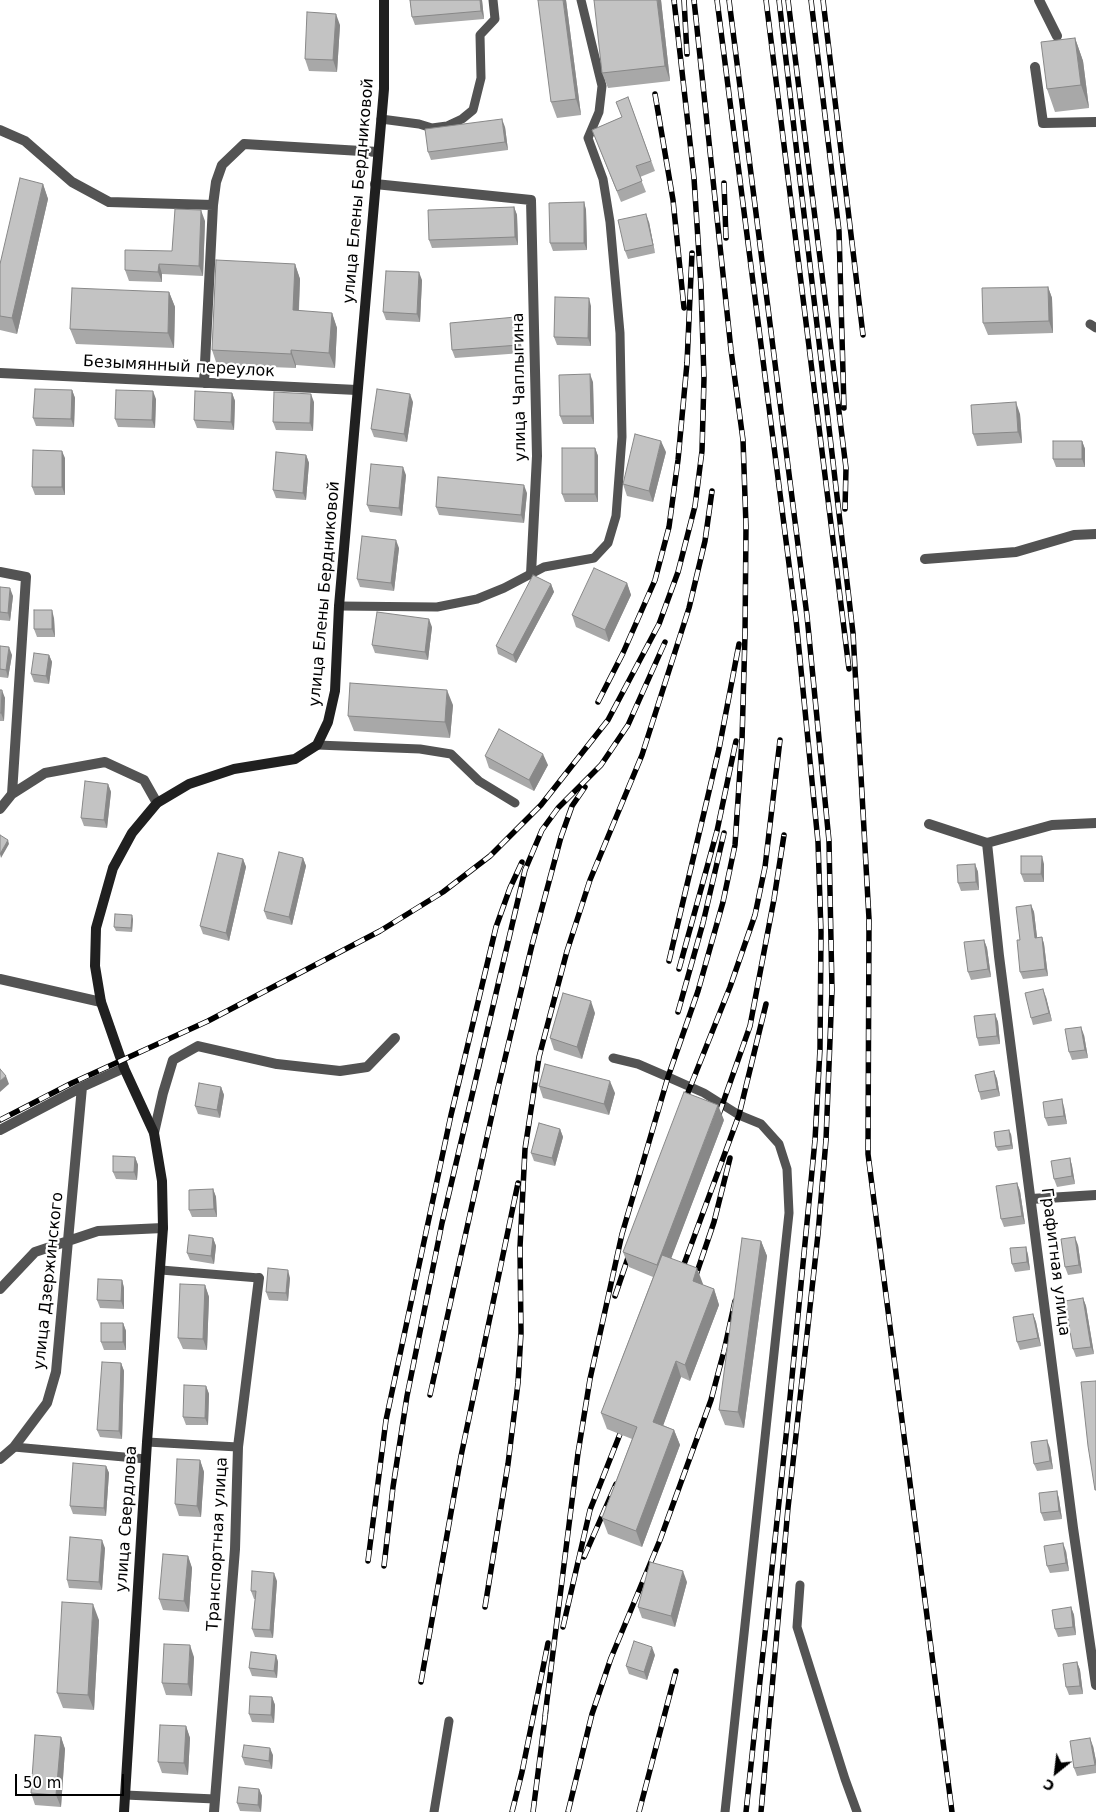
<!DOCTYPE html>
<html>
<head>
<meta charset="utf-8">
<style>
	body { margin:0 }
	#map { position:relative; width:1096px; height:1812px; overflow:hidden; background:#fff; font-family:"DejaVu Sans",sans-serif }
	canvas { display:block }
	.north { position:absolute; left:1031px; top:1747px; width:50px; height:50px; -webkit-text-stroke:4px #fff; paint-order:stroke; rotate:209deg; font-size:14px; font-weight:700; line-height:20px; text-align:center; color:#000 }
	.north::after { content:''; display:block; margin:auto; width:18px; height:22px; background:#000; clip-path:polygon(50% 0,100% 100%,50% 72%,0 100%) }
	.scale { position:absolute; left:15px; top:1774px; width:109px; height:22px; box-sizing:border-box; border:2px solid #000; border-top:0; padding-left:6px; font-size:15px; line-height:18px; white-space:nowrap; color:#000; -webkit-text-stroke:4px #fff; paint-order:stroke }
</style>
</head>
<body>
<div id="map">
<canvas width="1096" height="1812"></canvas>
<div class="north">С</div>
<div class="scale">50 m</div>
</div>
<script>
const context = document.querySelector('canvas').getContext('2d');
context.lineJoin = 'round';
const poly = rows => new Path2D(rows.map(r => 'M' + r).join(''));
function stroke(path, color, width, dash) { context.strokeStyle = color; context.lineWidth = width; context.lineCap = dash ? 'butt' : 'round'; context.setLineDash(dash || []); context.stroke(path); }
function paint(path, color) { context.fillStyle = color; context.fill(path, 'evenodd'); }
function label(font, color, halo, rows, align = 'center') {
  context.font = font + ' "DejaVu Sans",sans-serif'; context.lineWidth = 4.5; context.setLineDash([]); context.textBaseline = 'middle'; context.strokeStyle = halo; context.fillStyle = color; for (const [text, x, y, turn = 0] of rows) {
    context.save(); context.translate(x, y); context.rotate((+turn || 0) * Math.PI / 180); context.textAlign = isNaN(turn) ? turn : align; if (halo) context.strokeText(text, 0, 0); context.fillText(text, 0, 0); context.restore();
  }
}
const lane = poly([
	[381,119,419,124,432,128,447,126,462,119,473,110,481,78,480,35,495,19,493,0],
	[1090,324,1096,328],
	[339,606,437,607,477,599,504,588,544,567,594,558,608,543,616,516,622,437,620,333,610,222,603,179,588,138,599,112,602,86,581,0],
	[317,745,420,749,451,754,479,781,515,803],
	[613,1058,638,1064,668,1077,704,1093,739,1115,761,1124,779,1144,787,1169,789,1213,725,1812],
	[161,1270,259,1278],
	[147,1442,238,1447],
	[14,1447,146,1459],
	[800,1585,797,1627,845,1779,857,1812],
	[125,1795,215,1799],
	[434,1812,449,1721]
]);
const street = poly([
	[1039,0,1057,36],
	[1035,67,1043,123,1096,122],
	[0,130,25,141,72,182,109,202,213,205,216,182,222,165,244,144,378,152],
	[375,184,531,200,537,456,531,574],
	[0,373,357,390],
	[204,383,213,205],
	[925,559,1016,552,1074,535,1096,534],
	[0,572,26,577,12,794],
	[0,809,12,794,45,773,105,762,144,780,157,803],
	[929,824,987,843,1052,825,1096,823],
	[987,843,999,956,1073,1528,1096,1685],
	[0,979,101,1002],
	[0,1130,82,1087,124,1068],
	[154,1133,163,1093,173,1060,198,1046,277,1064,340,1071,367,1067,395,1038],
	[1031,1199,1096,1195],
	[0,1289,35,1252,98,1231,163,1228],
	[0,1459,14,1447,47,1403,56,1372,82,1087],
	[214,1812,235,1549,238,1447,259,1278]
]);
const secondary = poly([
	[124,1812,147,1442,163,1228,162,1181,154,1133,124,1068,101,1002,95,966,96,928,113,868,132,833,157,803,189,784,234,769,295,759,317,745,328,722,335,691,339,606,384,89,384,0]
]);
const rail = poly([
	[684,0,687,54],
	[717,0,796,619,818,842,821,932,820,1049,815,1140,789,1408,746,1812],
	[729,0,807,616,829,841,832,990,826,1140,818,1234,788,1508,761,1812],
	[766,0,849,669],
	[779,0,853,633,869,919,868,1154,952,1812],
	[788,0,846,468,845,509],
	[811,0,839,231,844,408],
	[823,0,863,335],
	[655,94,673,200,684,308],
	[724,183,726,238],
	[598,702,623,653,655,580,669,527,678,460,687,363,692,253],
	[669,961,719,749,739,644],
	[679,969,717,831,736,741],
	[678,1012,703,923,724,833],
	[683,1105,730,987,755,915,765,867,780,740],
	[719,1114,750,1026,774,899,784,835],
	[0,1120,72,1083,208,1021,380,931,443,892,490,856,541,805,608,720,659,624,678,572,695,506,702,451,704,378,701,286,694,178,674,0],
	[680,1275,739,1115,766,1004],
	[694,1281,714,1222,730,1158],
	[615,1296,631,1249],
	[430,1395,497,1092,532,945,561,837,572,806,585,787],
	[584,1557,616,1484],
	[368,1561,386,1420,451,1115,496,927,510,888,522,862],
	[384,1566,393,1487,407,1396,442,1223,525,870,542,830,558,808,601,765,628,725,665,642],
	[485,1607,508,1464,518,1383,521,1333,520,1247,525,1149,539,1057,567,951,590,880,642,755,689,608,705,541,712,491],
	[563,1627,590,1510,620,1434],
	[421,1682,461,1456,518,1183],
	[545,1716,578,1453,590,1379,622,1234,668,1077,698,991,723,902,735,845,742,740,745,635,746,526,743,440,731,350,694,0],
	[512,1812,522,1772,548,1643],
	[533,1812,546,1710],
	[568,1812,592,1714,611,1658,660,1540,711,1400,724,1351,735,1301],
	[639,1812,676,1671]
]);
const wall = poly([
	[410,0,482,0,484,19,415,25,412,17],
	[566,0,581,115,557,118,551,102],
	[661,0,670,81,608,88,602,73],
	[340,25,337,72,309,71,305,59],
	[1075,38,1083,61,1089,108,1055,112,1047,89],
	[628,97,655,171,640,177,646,192,621,202,592,130,622,117],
	[505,127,508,150,431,160,428,152],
	[43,184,48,199,17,334,0,330,0,264],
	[584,202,586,210,587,250,553,251,550,243],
	[514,207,517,215,518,245,432,248,429,240],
	[205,221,203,276,162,274,162,282,129,281,125,270,172,251],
	[649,222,655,253,628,259,625,251],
	[295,264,300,279,299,311,332,313,337,328,335,368,296,365,296,368,217,365,212,350],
	[422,280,420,322,386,320,383,312],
	[1048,287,1052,298,1053,333,988,335,983,323],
	[169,292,175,307,174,348,76,344,70,329],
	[591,306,591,346,557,345,554,337],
	[516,317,519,325,522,353,455,358,452,350],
	[593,382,594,424,563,424,560,416],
	[72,390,75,398,74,427,36,426,33,418],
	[232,393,235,401,234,430,197,428,194,420],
	[156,399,155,428,118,427,115,419],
	[314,402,313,431,276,430,273,422],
	[413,402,407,442,374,437,371,429],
	[1020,414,1022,443,977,446,973,434],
	[1082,441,1085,449,1085,467,1056,467,1053,459],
	[595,448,598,456,598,502,565,502,562,494],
	[666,452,653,502,627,496,623,484],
	[306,455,309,463,306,500,276,498,273,490],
	[65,458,65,495,35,495,32,487],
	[406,475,402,516,370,512,367,505],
	[527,493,524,523,439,515,436,507],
	[399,548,394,591,360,587,357,579],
	[627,583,631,595,609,642,576,627,572,615],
	[551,584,554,592,516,663,498,654,496,646],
	[0,587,13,596,10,621,0,620],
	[54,618,55,637,37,637,34,629],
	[432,627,428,660,375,653,372,645],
	[0,646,12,655,8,678,0,677],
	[49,655,52,662,49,684,34,682,31,674],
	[0,690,5,698,4,721,0,721],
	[453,705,450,738,354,731,348,716],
	[485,756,548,765,534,791,489,768],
	[108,784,111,792,107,828,84,826,81,818],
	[303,858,306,866,292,925,267,919,264,911],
	[243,859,246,867,229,941,203,934,200,926],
	[975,864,978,872,979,890,961,891,958,883],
	[1044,864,1044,882,1024,882,1021,874],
	[1031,905,1034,912,1037,938,1042,937,1044,944,1048,976,1023,979,1020,972,1020,940],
	[133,919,132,932,116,931,114,927],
	[984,940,987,948,991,977,971,980,968,972],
	[1046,997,1052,1021,1033,1025,1031,1018],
	[595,1013,582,1059,554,1050,550,1038],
	[995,1014,998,1022,1000,1044,979,1046,977,1038],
	[1084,1035,1088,1058,1072,1060,1069,1052],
	[994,1071,997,1079,1000,1096,981,1100,979,1092],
	[539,1086,615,1093,609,1115,543,1098],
	[221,1087,224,1095,220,1118,198,1114,195,1106],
	[1064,1107,1067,1124,1048,1126,1045,1118],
	[724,1120,671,1258,703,1284,703,1285,714,1289,719,1305,690,1381,681,1377,663,1425,674,1430,680,1445,642,1547,608,1534,602,1518,632,1439,607,1429,601,1413,653,1277,629,1267,623,1252],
	[560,1129,563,1137,555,1166,534,1161,531,1153],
	[1011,1134,1013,1149,998,1151,996,1147],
	[135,1157,138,1165,137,1180,116,1179,113,1172],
	[1070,1158,1072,1166,1075,1184,1057,1187,1054,1179],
	[1017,1183,1020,1191,1025,1224,1004,1227,1001,1219],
	[213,1189,216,1197,217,1217,192,1217,189,1210],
	[213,1238,216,1246,214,1264,190,1260,187,1253],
	[761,1241,767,1256,744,1428,725,1425,719,1410],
	[1078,1245,1082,1273,1068,1275,1065,1267],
	[1026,1247,1028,1255,1030,1270,1015,1272,1012,1264],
	[290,1278,288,1301,269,1300,266,1292],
	[122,1280,124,1288,124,1309,100,1308,97,1300],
	[205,1285,209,1297,207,1350,183,1349,178,1338],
	[1083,1298,1086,1306,1094,1354,1076,1357,1073,1349],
	[1033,1314,1036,1322,1041,1346,1020,1350,1017,1342],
	[123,1323,126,1331,126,1350,104,1350,101,1342],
	[121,1363,124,1371,122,1439,100,1437,97,1430],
	[206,1386,209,1394,208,1425,186,1425,183,1417],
	[1050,1448,1053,1469,1037,1471,1034,1464],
	[200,1460,204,1472,201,1517,179,1516,175,1504],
	[106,1466,109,1473,106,1516,73,1514,70,1506],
	[1057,1491,1059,1499,1062,1519,1044,1521,1041,1513],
	[105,1548,102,1590,69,1588,67,1580],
	[1066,1551,1069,1571,1050,1573,1047,1566],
	[188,1556,192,1568,189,1612,163,1610,159,1599],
	[277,1581,273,1638,255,1637,252,1629,255,1599,254,1599,251,1591],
	[687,1582,675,1627,642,1618,638,1607],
	[1071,1607,1074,1615,1076,1635,1058,1637,1055,1629],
	[99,1620,94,1710,63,1708,57,1693],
	[276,1655,278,1662,277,1678,252,1676,249,1668],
	[655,1655,647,1680,629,1674,626,1666],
	[194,1657,192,1696,166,1695,162,1683],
	[1077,1662,1080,1670,1083,1694,1069,1695,1066,1687],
	[272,1697,275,1705,274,1723,252,1722,249,1714],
	[186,1726,190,1738,188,1775,162,1773,158,1762],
	[61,1737,65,1749,61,1807,35,1805,31,1793],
	[1093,1746,1096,1761,1096,1773,1077,1776,1074,1768],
	[273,1755,272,1769,245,1765,242,1757],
	[259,1789,262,1796,261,1812,240,1811,237,1803]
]);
const shadedWall = poly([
	[480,0,482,0,484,19,481,11],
	[563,0,566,0,581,115,576,99],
	[657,0,661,0,670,81,665,66],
	[336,14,340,25,337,72,333,60],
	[1075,38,1083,61,1089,108,1081,85],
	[502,119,505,127,508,150,505,142],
	[43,184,48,199,17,334,12,318],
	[584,202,586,210,587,250,584,243],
	[514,207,517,215,518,245,515,237],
	[201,210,205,221,203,276,199,266],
	[646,214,649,222,655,253,653,245],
	[159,264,162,274,162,282,158,272],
	[295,264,300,279,298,325,293,310],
	[419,272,422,280,420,322,417,314],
	[1048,287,1052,298,1053,333,1049,321],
	[169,292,175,307,174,348,168,333],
	[589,298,591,306,591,346,588,338],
	[332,313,337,328,335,368,329,353],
	[516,317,519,325,522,353,519,345],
	[291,350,296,365,296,368,291,354],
	[590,374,593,382,594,424,591,416],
	[72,390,75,398,74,427,71,419],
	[153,391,156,399,155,428,152,420],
	[232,393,235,401,234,430,231,422],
	[311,394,314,402,313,431,310,423],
	[410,394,413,402,407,442,404,434],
	[1016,402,1020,414,1022,443,1018,432],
	[661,441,666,452,653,502,649,491],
	[1082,441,1085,449,1085,467,1082,459],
	[595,448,598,456,598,502,595,494],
	[62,451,65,458,65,495,62,487],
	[306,455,309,463,306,500,303,493],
	[403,467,406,475,402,516,399,508],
	[524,485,527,493,524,523,521,515],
	[396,540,399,548,394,591,391,583],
	[627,583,631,595,609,642,605,630],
	[551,584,554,592,516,663,513,655],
	[10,588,13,596,10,621,8,613],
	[52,610,54,618,55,637,52,629],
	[429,619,432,627,428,660,425,652],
	[9,647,12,655,8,678,6,670],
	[49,655,52,662,49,684,46,676],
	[2,690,5,698,4,721,1,713],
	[447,690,453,705,450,738,445,722],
	[543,754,548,765,534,791,529,780],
	[108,784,111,792,107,828,104,820],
	[8,840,9,844,1,858,0,854],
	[1042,856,1044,864,1044,882,1041,874],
	[303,858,306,866,292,925,289,917],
	[243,859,246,867,229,941,226,933],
	[975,864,978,872,979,890,976,882],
	[1031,905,1034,912,1038,945,1035,938],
	[132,915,133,919,132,932,131,928],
	[1042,937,1044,944,1048,976,1045,969],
	[984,940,987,948,991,977,988,969],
	[1043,989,1046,997,1052,1021,1049,1013],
	[591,1001,595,1013,582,1059,577,1047],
	[995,1014,998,1022,1000,1044,997,1036],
	[1081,1027,1084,1035,1088,1058,1085,1050],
	[994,1071,997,1079,1000,1096,997,1089],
	[6,1076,9,1084,0,1092,0,1081],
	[610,1081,615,1093,609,1115,604,1104],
	[221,1087,224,1095,220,1118,217,1110],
	[1062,1099,1064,1107,1067,1124,1064,1116],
	[718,1105,724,1120,663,1280,657,1265],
	[560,1129,563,1137,555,1166,552,1158],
	[1009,1130,1011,1134,1013,1149,1011,1145],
	[135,1157,138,1165,137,1180,134,1172],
	[1070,1158,1072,1166,1075,1184,1072,1176],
	[1017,1183,1020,1191,1025,1224,1022,1216],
	[213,1189,216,1197,217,1217,214,1209],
	[1075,1237,1078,1245,1082,1273,1079,1265],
	[213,1238,216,1246,214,1264,211,1256],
	[761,1241,767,1256,744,1428,738,1412],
	[1026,1247,1028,1255,1030,1270,1027,1262],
	[697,1268,703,1284,698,1296,693,1281],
	[288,1270,290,1278,288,1301,286,1293],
	[122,1280,124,1288,124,1309,121,1301],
	[205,1285,209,1297,207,1350,203,1339],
	[714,1289,719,1305,690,1381,685,1365],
	[1083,1298,1086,1306,1094,1354,1091,1347],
	[1033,1314,1036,1322,1041,1346,1038,1338],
	[123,1323,126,1331,126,1350,123,1342],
	[676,1361,681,1377,659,1437,653,1422],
	[121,1363,124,1371,122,1439,119,1431],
	[206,1386,209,1394,208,1425,205,1418],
	[674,1430,680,1445,642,1547,636,1531],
	[1047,1440,1050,1448,1053,1469,1050,1461],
	[200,1460,204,1472,201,1517,197,1506],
	[106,1466,109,1473,106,1516,104,1508],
	[1057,1491,1059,1499,1062,1519,1059,1511],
	[102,1540,105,1548,102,1590,99,1582],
	[1063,1543,1066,1551,1069,1571,1066,1563],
	[188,1556,192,1568,189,1612,184,1601],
	[683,1571,687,1582,675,1627,671,1616],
	[274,1573,277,1581,273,1638,270,1630],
	[93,1604,99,1620,94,1710,88,1695],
	[1071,1607,1074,1615,1076,1635,1073,1627],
	[190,1645,194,1657,192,1696,188,1684],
	[652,1647,655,1655,647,1680,644,1672],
	[276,1655,278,1662,277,1678,274,1671],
	[1077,1662,1080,1670,1083,1694,1080,1686],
	[272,1697,275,1705,274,1723,271,1715],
	[186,1726,190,1738,188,1775,184,1763],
	[61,1737,65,1749,61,1807,56,1795],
	[1090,1738,1093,1746,1096,1761,1096,1767],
	[270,1748,273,1755,272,1769,269,1761],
	[259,1789,262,1796,261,1812,258,1805]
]);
const building = poly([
	[410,0,480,0,481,11,412,17,410,0],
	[538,0,563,0,576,99,551,102,538,0],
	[594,0,657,0,665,66,602,73,594,0],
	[307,12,336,14,333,60,305,59,307,12],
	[1075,38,1081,85,1047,89,1041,42,1075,38],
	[628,97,651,161,636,166,642,181,617,191,592,130,622,117,616,102,628,97],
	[502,119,505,142,428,152,425,129,502,119],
	[20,178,43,184,12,318,0,316,0,264,20,178],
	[584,202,584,243,550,243,549,203,584,202],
	[514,207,515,237,429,240,428,210,514,207],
	[175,209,201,210,199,266,159,264,158,272,125,270,125,250,172,251,175,209],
	[646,214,653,245,625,251,618,220,646,214],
	[216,260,295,264,293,310,332,313,329,353,291,350,291,354,212,350,216,260],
	[386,271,419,272,417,314,383,312,386,271],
	[1048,287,1049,321,983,323,982,288,1048,287],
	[72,288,169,292,168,333,70,329,72,288],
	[555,297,589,298,588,338,554,337,555,297],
	[516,317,519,345,452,350,450,323,516,317],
	[590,374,591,416,560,416,559,375,590,374],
	[35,389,72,390,71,419,33,418,35,389],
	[377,389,410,394,404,434,371,429,377,389],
	[116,390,153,391,152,420,115,419,116,390],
	[195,391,232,393,231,422,194,420,195,391],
	[274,392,311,394,310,423,273,422,274,392],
	[1016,402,1018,432,973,434,971,405,1016,402],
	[635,434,661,441,649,491,623,484,635,434],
	[1053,441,1082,441,1082,459,1053,459,1053,441],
	[562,448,595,448,595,494,562,494,562,448],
	[33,450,62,451,62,487,32,487,33,450],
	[276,452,306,455,303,493,273,490,276,452],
	[371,464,403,467,399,508,367,505,371,464],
	[438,477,524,485,521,515,436,507,438,477],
	[362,536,396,540,391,583,357,579,362,536],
	[594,568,627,583,605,630,572,615,594,568],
	[533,575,551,584,513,655,496,646,533,575],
	[0,587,10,588,8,613,0,612,0,587],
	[34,610,52,610,52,629,34,629,34,610],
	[377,612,429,619,425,652,372,645,377,612],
	[0,646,9,647,6,670,0,669,0,646],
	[34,653,49,655,46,676,31,674,34,653],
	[350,683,447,690,445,722,348,716,350,683],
	[0,690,2,690,1,713,0,713,0,690],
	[499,729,543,754,529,780,485,756,499,729],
	[85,781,108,784,104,820,81,818,85,781],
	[0,835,8,840,0,854,0,835],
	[279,852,303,858,289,917,264,911,279,852],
	[218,853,243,859,226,933,200,926,218,853],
	[1021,856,1042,856,1041,874,1021,874,1021,856],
	[975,864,976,882,958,883,957,865,975,864],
	[1031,905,1035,938,1042,937,1045,969,1020,972,1017,940,1020,940,1016,907,1031,905],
	[115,914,132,915,131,928,114,927,115,914],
	[984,940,988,969,968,972,964,942,984,940],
	[1043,989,1049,1013,1031,1018,1025,993,1043,989],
	[563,993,591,1001,577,1047,550,1038,563,993],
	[995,1014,997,1036,977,1038,974,1016,995,1014],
	[1081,1027,1085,1050,1069,1052,1065,1029,1081,1027],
	[545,1064,610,1081,604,1104,539,1086,545,1064],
	[0,1069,6,1076,0,1081,0,1069],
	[994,1071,997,1089,979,1092,975,1075,994,1071],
	[199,1083,221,1087,217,1110,195,1106,199,1083],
	[684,1092,718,1105,657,1265,623,1252,684,1092],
	[1062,1099,1064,1116,1045,1118,1043,1102,1062,1099],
	[539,1123,560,1129,552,1158,531,1153,539,1123],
	[1009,1130,1011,1145,996,1147,994,1132,1009,1130],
	[113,1156,135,1157,134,1172,113,1172,113,1156],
	[1070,1158,1072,1176,1054,1179,1051,1161,1070,1158],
	[1017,1183,1022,1216,1001,1219,996,1186,1017,1183],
	[213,1189,214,1209,189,1210,189,1190,213,1189],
	[189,1235,213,1238,211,1256,187,1253,189,1235],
	[1075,1237,1079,1265,1065,1267,1061,1239,1075,1237],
	[742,1238,761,1241,738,1412,719,1410,742,1238],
	[1026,1247,1027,1262,1012,1264,1010,1248,1026,1247],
	[662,1255,697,1268,693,1281,714,1289,685,1365,676,1361,653,1422,674,1430,636,1531,602,1518,637,1427,601,1413,662,1255],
	[268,1268,288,1270,286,1293,266,1292,268,1268],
	[98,1279,122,1280,121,1301,97,1300,98,1279],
	[180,1284,205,1285,203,1339,178,1338,180,1284],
	[1083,1298,1091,1347,1073,1349,1065,1301,1083,1298],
	[1033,1314,1038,1338,1017,1342,1013,1317,1033,1314],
	[101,1323,123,1323,123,1342,101,1342,101,1323],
	[102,1362,121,1363,119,1431,97,1430,102,1362],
	[1096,1381,1096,1490,1095,1490,1088,1446,1081,1382,1096,1381],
	[184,1385,206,1386,205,1418,183,1417,184,1385],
	[1047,1440,1050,1461,1034,1464,1031,1442,1047,1440],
	[177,1459,200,1460,197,1506,175,1504,177,1459],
	[73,1463,106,1466,104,1508,70,1506,73,1463],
	[1057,1491,1059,1511,1041,1513,1039,1493,1057,1491],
	[70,1537,102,1540,99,1582,67,1580,70,1537],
	[1063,1543,1066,1563,1047,1566,1044,1546,1063,1543],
	[163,1554,188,1556,184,1601,159,1599,163,1554],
	[650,1562,683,1571,671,1616,638,1607,650,1562],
	[252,1571,274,1573,270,1630,252,1629,256,1591,251,1591,252,1571],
	[62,1602,93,1604,88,1695,57,1693,62,1602],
	[1071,1607,1073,1627,1055,1629,1052,1610,1071,1607],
	[634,1641,652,1647,644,1672,626,1666,634,1641],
	[164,1644,190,1645,188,1684,162,1683,164,1644],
	[251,1652,276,1655,274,1671,249,1668,251,1652],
	[1077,1662,1080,1686,1066,1687,1063,1664,1077,1662],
	[250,1696,272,1697,271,1715,249,1714,250,1696],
	[160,1725,186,1726,184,1763,158,1762,160,1725],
	[35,1735,61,1737,56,1795,31,1793,35,1735],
	[1090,1738,1095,1765,1074,1768,1070,1741,1090,1738],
	[244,1745,270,1748,269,1761,242,1757,244,1745],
	[239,1787,259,1789,258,1805,237,1803,239,1787]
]);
const streetNames = [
	["улица Елены Бердниковой",359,191,-85],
	["Безымянный переулок",179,367,3],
	["улица Чаплыгина",520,387,-91],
	["улица Елены Бердниковой",325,594,-85],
	["Графитная улица",1055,1262,83],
	["улица Дзержинского",49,1281,-84],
	["улица Свердлова",127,1519,-86],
	["Транспортная улица",218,1544,-87]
];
stroke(lane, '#535353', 9);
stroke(street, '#535353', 10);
stroke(secondary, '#202020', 10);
stroke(rail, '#000', 5.5);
stroke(rail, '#fff', 4, [11]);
paint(wall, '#a8a8a8');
paint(shadedWall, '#888');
paint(building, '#c3c3c3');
stroke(building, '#888', 1);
label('16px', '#000', '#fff', streetNames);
</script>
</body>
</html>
